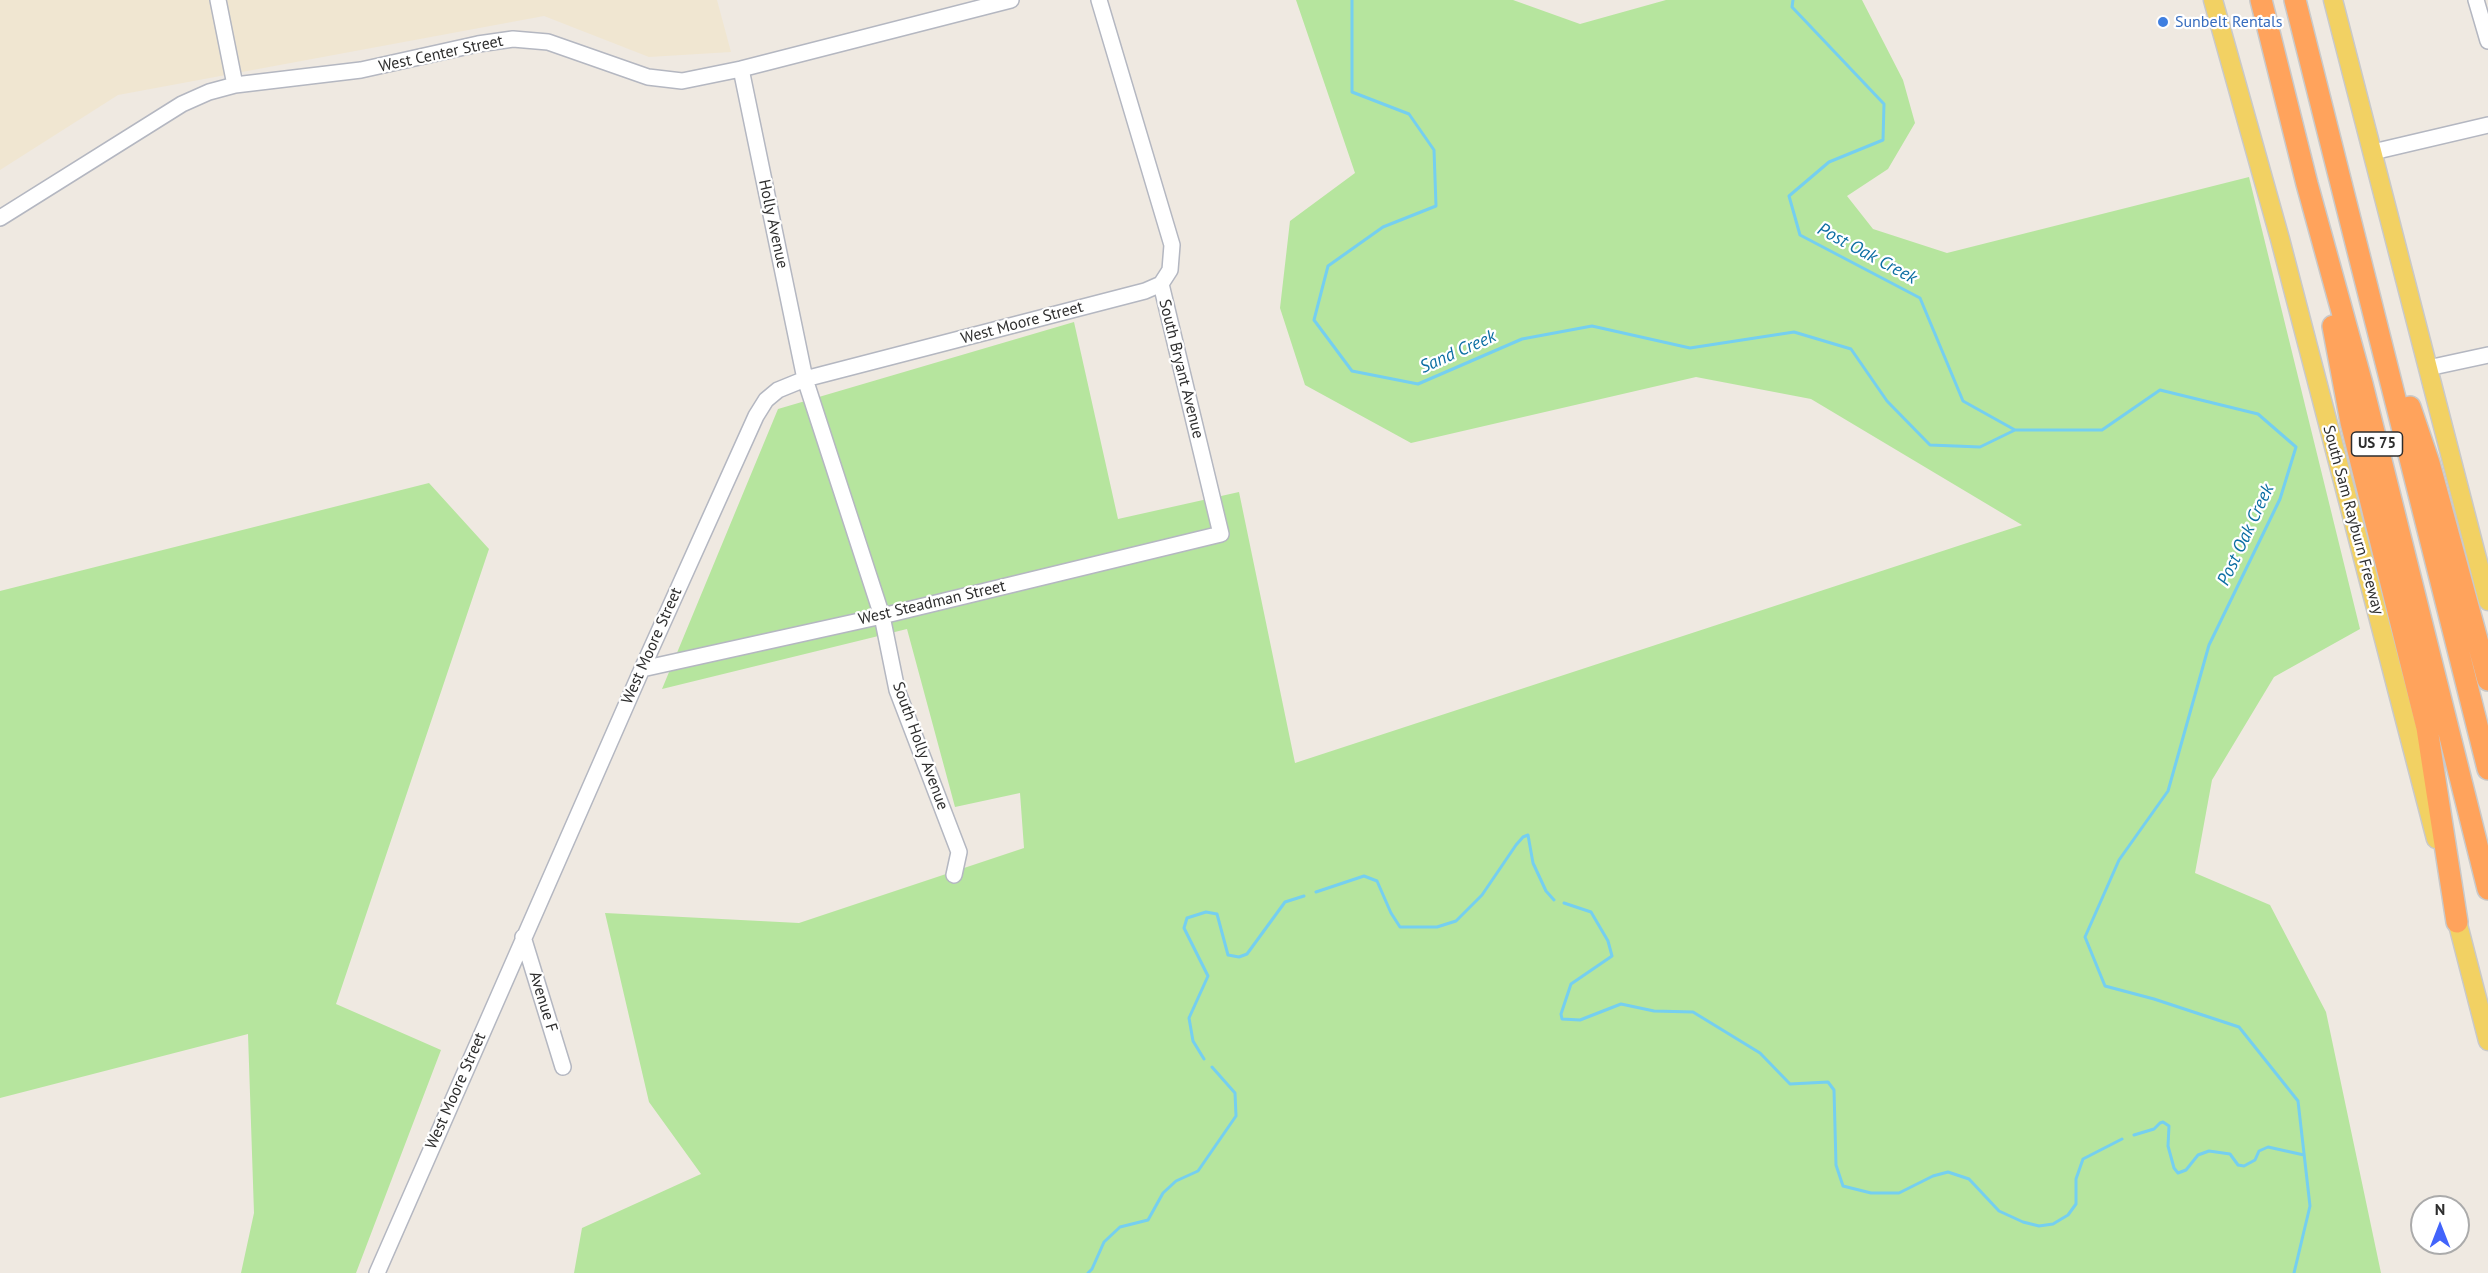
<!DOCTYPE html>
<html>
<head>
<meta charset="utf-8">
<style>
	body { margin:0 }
	#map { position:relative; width:2488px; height:1273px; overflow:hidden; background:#efe9e1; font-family:"PT Sans",sans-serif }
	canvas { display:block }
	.north { position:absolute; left:2410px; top:1195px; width:60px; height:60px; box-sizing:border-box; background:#fff; border:2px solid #ababab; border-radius:50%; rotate:0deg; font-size:16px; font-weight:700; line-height:24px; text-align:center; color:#2e2e2e }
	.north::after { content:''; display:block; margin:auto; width:21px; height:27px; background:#4264fb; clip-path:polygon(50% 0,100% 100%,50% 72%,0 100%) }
</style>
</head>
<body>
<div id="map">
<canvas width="2488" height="1273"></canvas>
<div class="north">N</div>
</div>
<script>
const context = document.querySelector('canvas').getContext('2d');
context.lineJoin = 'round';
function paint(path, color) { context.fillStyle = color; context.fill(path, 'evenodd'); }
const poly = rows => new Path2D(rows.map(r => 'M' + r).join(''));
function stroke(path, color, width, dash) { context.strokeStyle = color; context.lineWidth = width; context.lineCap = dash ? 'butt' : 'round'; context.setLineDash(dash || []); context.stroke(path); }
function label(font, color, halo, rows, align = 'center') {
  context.font = font + ' "PT Sans",sans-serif'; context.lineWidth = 4.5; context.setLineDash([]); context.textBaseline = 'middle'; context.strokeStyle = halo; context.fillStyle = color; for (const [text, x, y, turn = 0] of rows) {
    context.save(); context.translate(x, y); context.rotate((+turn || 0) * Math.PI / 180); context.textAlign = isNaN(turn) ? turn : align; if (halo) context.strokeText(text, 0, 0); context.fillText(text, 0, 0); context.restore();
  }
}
const education = poly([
	[0,0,717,0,731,52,649,57,544,16,118,95,0,170]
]);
const green = poly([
	[1296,0,1513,0,1580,24,1666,0,1862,0,1903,80,1915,123,1888,169,1847,196,1873,229,1947,253,2249,177,2360,629,2274,677,2212,780,2195,873,2270,905,2326,1012,2381,1273,574,1273,582,1228,701,1174,649,1102,605,913,799,923,1024,848,1020,793,955,807,907,629,662,689,778,409,1074,322,1118,519,1239,492,1295,763,2022,525,1811,399,1696,377,1411,443,1305,385,1280,308,1290,221,1355,173],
	[429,483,489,549,336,1004,441,1050,356,1273,241,1273,254,1213,248,1034,0,1098,0,591]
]);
const stream = poly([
	[1352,0,1352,92,1409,114,1434,150,1436,206,1383,227,1328,266,1314,320,1352,371,1418,384,1522,339,1592,326,1690,348,1794,332,1851,349,1887,401,1930,445,1980,447,2015,430],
	[1793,0,1792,7,1884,104,1883,140,1829,162,1789,196,1800,235,1920,298,1963,401,2015,430,2102,430,2160,390,2258,414,2296,447,2280,499,2209,645,2168,791,2119,860,2085,937,2105,986,2154,999,2239,1027,2298,1101,2310,1206,2294,1273],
	[1316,892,1364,876,1377,881,1391,913,1400,927,1437,927,1456,921,1482,895,1516,845,1523,837,1528,835,1533,863,1546,891,1554,900],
	[1564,903,1591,912,1608,941,1612,956,1571,984,1561,1014,1562,1019,1580,1020,1621,1004,1654,1011,1693,1012,1760,1053,1790,1084,1828,1082,1834,1090,1836,1165,1843,1186,1871,1193,1899,1193,1933,1176,1948,1172,1969,1179,1999,1211,2023,1222,2039,1226,2053,1224,2068,1215,2076,1204,2076,1179,2083,1159,2122,1139],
	[1204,1059,1193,1041,1189,1018,1208,976,1184,928,1187,918,1206,912,1217,914,1228,955,1239,957,1247,954,1285,902,1304,896],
	[2134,1135,2154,1129,2160,1123,2163,1122,2169,1126,2168,1146,2174,1168,2178,1173,2186,1170,2198,1155,2209,1151,2230,1154,2238,1165,2244,1166,2255,1160,2259,1151,2268,1147,2304,1155],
	[1088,1273,1092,1269,1104,1242,1120,1227,1148,1220,1163,1193,1176,1181,1198,1171,1236,1116,1235,1093,1212,1067]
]);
const minor = poly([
	[218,0,235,85],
	[2476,0,2488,41],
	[741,69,805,379,882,616,897,690,959,852,954,875],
	[2373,152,2488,125],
	[0,218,182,104,209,92,235,85,361,70,478,44,513,39,548,42,648,77,682,81,741,69,1011,0],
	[2428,368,2488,355],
	[642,669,882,616,1221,534,1161,284,1170,270,1172,245,1099,0],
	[523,937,563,1067],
	[377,1273,642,669,756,416,766,400,778,390,805,379,1145,291,1161,284]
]);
const major = poly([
	[2213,0,2280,239,2436,839],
	[2333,0,2488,601],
	[2454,909,2488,1041]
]);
const highway = poly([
	[2261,0,2307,184,2362,384,2488,889],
	[2295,0,2488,769],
	[2333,326,2351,422,2427,728,2457,922],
	[2410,407,2429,463,2488,680]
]);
const markers = [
	[2163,22,6,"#3f7fe0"]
];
const shields = [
	[2377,444,51]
];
const shieldNames = [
	["US 75",2377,444]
];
const shopNames = [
	["Sunbelt Rentals",2175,22]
];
const streetNames = [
	["West Center Street",441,54,-12],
	["Holly Avenue",773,224,78],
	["West Moore Street",1022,323,-15],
	["South Bryant Avenue",1181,369,76],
	["South Sam Rayburn Freeway",2353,520,75],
	["West Steadman Street",932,603,-13],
	["West Moore Street",652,646,-66],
	["South Holly Avenue",920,746,70],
	["Avenue F",543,1002,73],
	["West Moore Street",456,1091,-66]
];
const waterNames = [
	["Post Oak Creek",1867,254,28],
	["Sand Creek",1458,352,-24],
	["Post Oak Creek",2246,535,-65]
];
paint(education, '#f0e6d1');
paint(green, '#b6e59e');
stroke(stream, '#75cff0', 3);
stroke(minor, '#b4b7c1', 18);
stroke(major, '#c9c9c9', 21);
stroke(highway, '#c9c9c9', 24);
stroke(minor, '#fff', 15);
stroke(major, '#f2d163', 18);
stroke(highway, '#ffa35c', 21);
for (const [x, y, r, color] of markers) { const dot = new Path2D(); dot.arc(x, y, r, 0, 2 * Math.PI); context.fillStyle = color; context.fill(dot); stroke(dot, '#fff', 2); }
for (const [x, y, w] of shields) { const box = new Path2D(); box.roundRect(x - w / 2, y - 12, w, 24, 4.5); context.fillStyle = '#fff'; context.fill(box); stroke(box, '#2e2e2e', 1.5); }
label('bold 15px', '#2e2e2e', null, shieldNames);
label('16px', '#366cbe', '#fff', shopNames, 'left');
label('16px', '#2e2e2e', '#fff', streetNames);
label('italic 18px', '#0d6fa3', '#fff', waterNames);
</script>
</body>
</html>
